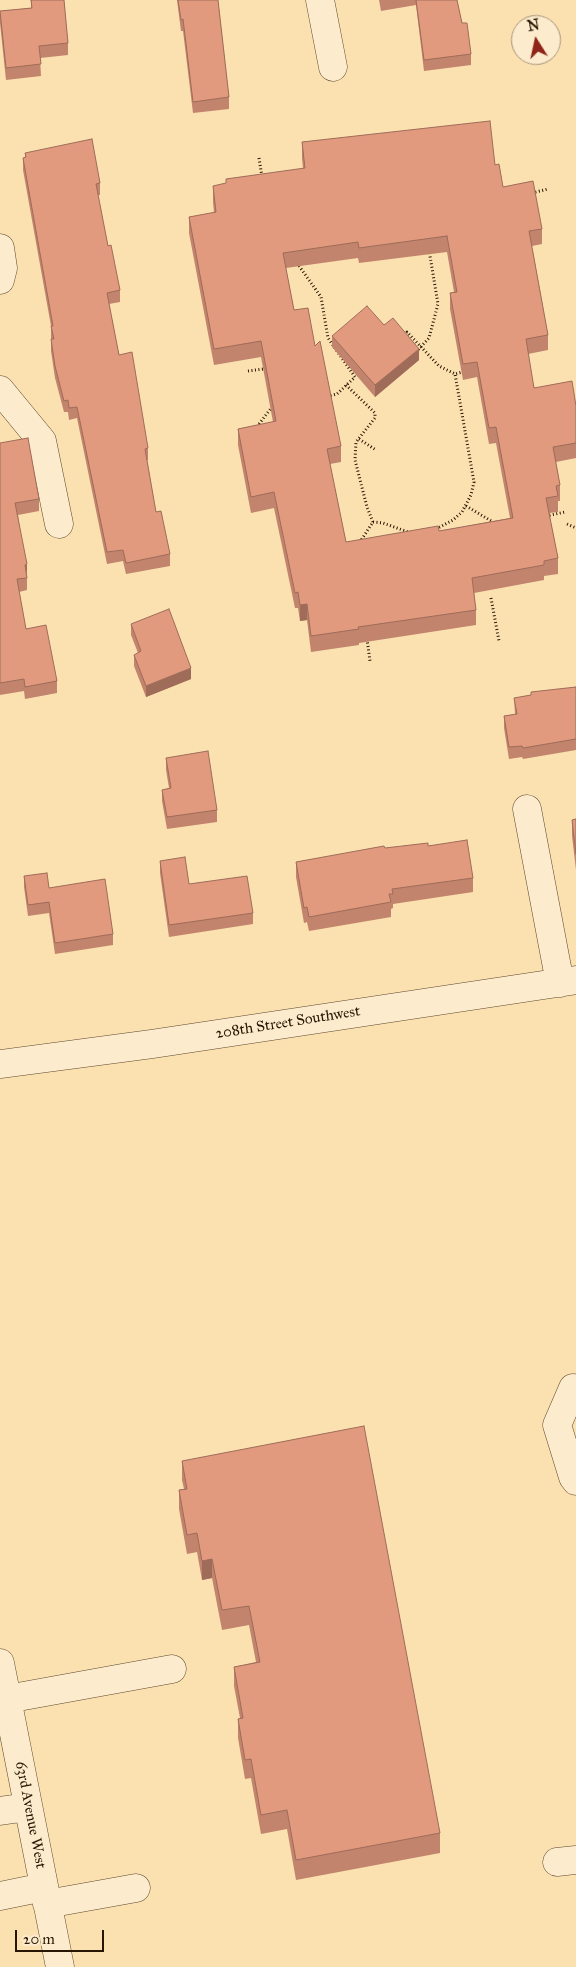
<!DOCTYPE html>
<html>
<head>
<meta charset="utf-8">
<style>
	body { margin:0 }
	#map { position:relative; width:576px; height:1967px; overflow:hidden; background:#fbe0b0; font-family:"IM FELL Great Primer",serif }
	canvas { display:block }
	.north { position:absolute; left:511px; top:15px; width:50px; height:50px; box-sizing:border-box; background:#fcebcc; border:1px solid #a8967b; border-radius:50%; rotate:350deg; font-size:14px; font-weight:700; line-height:20px; text-align:center; color:#291602 }
	.north::after { content:''; display:block; margin:auto; width:18px; height:22px; background:#8f2418; clip-path:polygon(50% 0,100% 100%,50% 72%,0 100%) }
	.scale { position:absolute; left:15px; top:1930px; width:89px; height:22px; box-sizing:border-box; border:2px solid #291602; border-top:0; padding-left:6px; font-size:15px; line-height:18px; white-space:nowrap; color:#291602; -webkit-text-stroke:4px #fcebcc; paint-order:stroke }
</style>
</head>
<body>
<div id="map">
<canvas width="576" height="1967"></canvas>
<div class="north">N</div>
<div class="scale">20 m</div>
</div>
<script>
const context = document.querySelector('canvas').getContext('2d');
context.lineJoin = 'round';
const poly = rows => new Path2D(rows.map(r => 'M' + r).join(''));
function stroke(path, color, width, dash) { context.strokeStyle = color; context.lineWidth = width; context.lineCap = dash ? 'butt' : 'round'; context.setLineDash(dash || []); context.stroke(path); }
function paint(path, color) { context.fillStyle = color; context.fill(path, 'evenodd'); }
function label(font, color, halo, rows, align = 'center') {
  context.font = font + ' "IM FELL Great Primer",serif'; context.lineWidth = 4.5; context.setLineDash([]); context.textBaseline = 'middle'; context.strokeStyle = halo; context.fillStyle = color; for (const [text, x, y, turn = 0] of rows) {
    context.save(); context.translate(x, y); context.rotate((+turn || 0) * Math.PI / 180); context.textAlign = isNaN(turn) ? turn : align; if (halo) context.strokeText(text, 0, 0); context.fillText(text, 0, 0); context.restore();
  }
}
const path = poly([
	[259,158,262,177],
	[532,193,548,189],
	[297,263,321,297,328,338,355,377,337,394,329,396],
	[404,335,407,332,439,366,455,374,462,372],
	[416,352,429,338,438,304,429,250],
	[248,371,263,369],
	[346,385,375,413,375,418,356,442,355,460,367,507,373,522,360,542],
	[259,424,272,407],
	[359,439,376,450],
	[466,506,493,522],
	[546,516,565,512],
	[373,522,383,523,408,532],
	[567,524,576,528],
	[436,529,453,520,462,512,471,495,474,482,455,374],
	[491,598,499,641],
	[367,639,370,661]
]);
const minor = poly([
	[320,0,333,67],
	[0,248,3,268,0,280],
	[0,390,42,441,59,524],
	[527,809,560,983],
	[0,1064,152,1044,576,980],
	[573,1388,557,1425,573,1477,576,1481],
	[0,1663,60,1967],
	[7,1699,172,1669],
	[0,1811,28,1807],
	[557,1862,576,1860],
	[0,1896,44,1887],
	[47,1904,136,1888]
]);
const wall = poly([
	[31,0,64,0,68,43,68,55,40,58,41,76,6,80,0,23,0,11,31,8],
	[177,0,218,0,229,97,229,109,193,113,183,31,181,31],
	[379,0,457,0,462,23,471,54,471,65,424,71,416,5,381,11],
	[302,142,495,165,503,187,542,229,542,244,532,246,548,335,548,350,528,354,534,388,576,406,576,458,556,462,560,485,560,501,558,501,558,512,549,513,558,558,558,574,544,576,544,580,474,593,476,610,476,625,359,643,359,645,311,652,307,620,300,621,298,608,295,608,274,508,251,513,238,445,238,429,273,422,261,357,214,365,189,233,189,217,214,213,213,202,213,186,226,184,226,179,303,169,302,158],
	[447,252,454,292,450,293,450,309,463,380,477,377,489,444,496,443,510,518,439,531,346,542,330,464,341,462,341,446,315,346,294,310,286,268,358,258,359,263],
	[25,153,100,183,100,195,98,195,108,246,120,290,120,302,109,304,119,355,148,448,148,460,147,460,156,512,170,554,170,566,126,574,123,561,107,564,77,418,69,420,68,412,64,412,55,378,51,351,51,326,23,170,23,158,25,158],
	[384,325,419,360,375,397,332,347,332,336],
	[0,443,39,499,39,511,18,515,27,578,27,590,19,592,26,629,57,681,57,693,25,699,24,691,0,695],
	[131,624,191,679,146,697,134,666,134,655,138,653,131,635],
	[576,687,576,750,523,759,522,757,509,759,504,728,504,716,515,714,514,698],
	[166,758,217,810,217,822,167,829,162,801,162,790,169,788,166,770],
	[576,819,576,870,572,836,572,820],
	[428,846,473,878,473,892,393,904,393,908,391,909,391,917,309,931,307,922,304,923,296,877,296,862,385,848],
	[160,861,189,884,253,913,253,924,169,937,160,873],
	[24,876,49,888,113,934,113,945,55,954,49,913,28,916,24,887],
	[182,1461,440,1833,440,1853,296,1880,287,1829,261,1834,251,1778,245,1779,238,1738,238,1719,240,1718,234,1686,234,1667,256,1662,249,1625,222,1630,212,1578,202,1580,197,1552,187,1554,179,1509,179,1490,184,1489,182,1480]
]);
const shadedWall = poly([
	[419,349,419,360,375,397,375,385],
	[27,564,27,576,25,565],
	[307,604,307,620,300,621,300,605],
	[191,668,191,679,146,697,146,686],
	[212,1559,212,1578,202,1580,202,1561]
]);
const building = poly([
	[31,0,64,0,68,43,39,46,41,64,6,68,0,11,32,8,31,0],
	[178,0,218,0,229,97,193,102,183,19,181,20,178,0],
	[416,0,457,0,462,23,467,23,471,54,424,60,416,0],
	[490,121,495,165,499,164,503,187,533,181,542,229,529,231,548,335,526,339,534,388,572,381,576,406,576,443,553,447,560,485,556,486,558,496,546,498,558,558,544,561,544,565,472,578,476,610,358,627,359,629,311,636,307,604,300,605,298,592,295,593,274,492,251,497,238,429,276,421,261,341,214,349,189,217,216,212,213,186,226,183,226,179,305,168,302,142,490,121],
	[447,236,457,292,450,293,463,364,477,362,489,428,496,427,513,518,439,531,438,526,346,542,327,449,341,446,320,341,315,346,308,308,294,310,283,253,358,242,359,248,447,236],
	[92,139,100,183,96,184,108,246,111,245,120,290,107,293,119,355,132,352,148,448,145,449,156,512,161,511,170,554,126,563,123,550,107,552,77,407,69,408,68,400,64,401,55,366,51,339,54,339,51,326,53,326,23,158,26,157,25,153,92,139],
	[367,306,384,325,393,318,419,349,375,385,332,336,367,306],
	[28,438,39,499,15,503,27,564,25,565,27,578,17,579,26,629,46,625,57,681,25,687,24,679,0,683,0,443,28,438],
	[169,609,191,668,146,686,134,655,141,651,131,624,169,609],
	[576,687,576,739,523,748,522,746,509,747,504,716,517,714,514,698,531,695,531,692,576,687],
	[208,751,217,810,167,817,162,790,171,788,166,758,208,751],
	[576,819,576,854,572,820,576,819],
	[467,840,473,878,392,889,393,894,389,894,391,902,309,917,307,907,304,908,296,862,384,846,385,848,428,843,428,846,467,840],
	[185,857,189,884,247,876,253,913,169,925,160,861,185,857],
	[47,873,49,888,105,879,113,934,55,943,49,902,28,905,24,876,47,873],
	[364,1426,440,1833,296,1860,287,1810,261,1815,251,1759,245,1760,238,1719,243,1718,234,1667,260,1662,249,1606,222,1610,212,1559,202,1561,197,1533,187,1535,179,1490,187,1489,182,1461,364,1426]
]);
const streetNames = [
	["208th Street Southwest",288,1023,-9],
	["63rd Avenue West",30,1815,79]
];
stroke(minor, '#5e482e', 29);
stroke(path, '#291602', 3, [1, 2.5]);
stroke(minor, '#fcebcc', 28);
paint(wall, '#c2846d');
paint(shadedWall, '#9e6c59');
paint(building, '#e29a7f');
stroke(building, '#9e6c59', 1);
label('15px', '#291602', '#fcebcc', streetNames);
</script>
</body>
</html>
